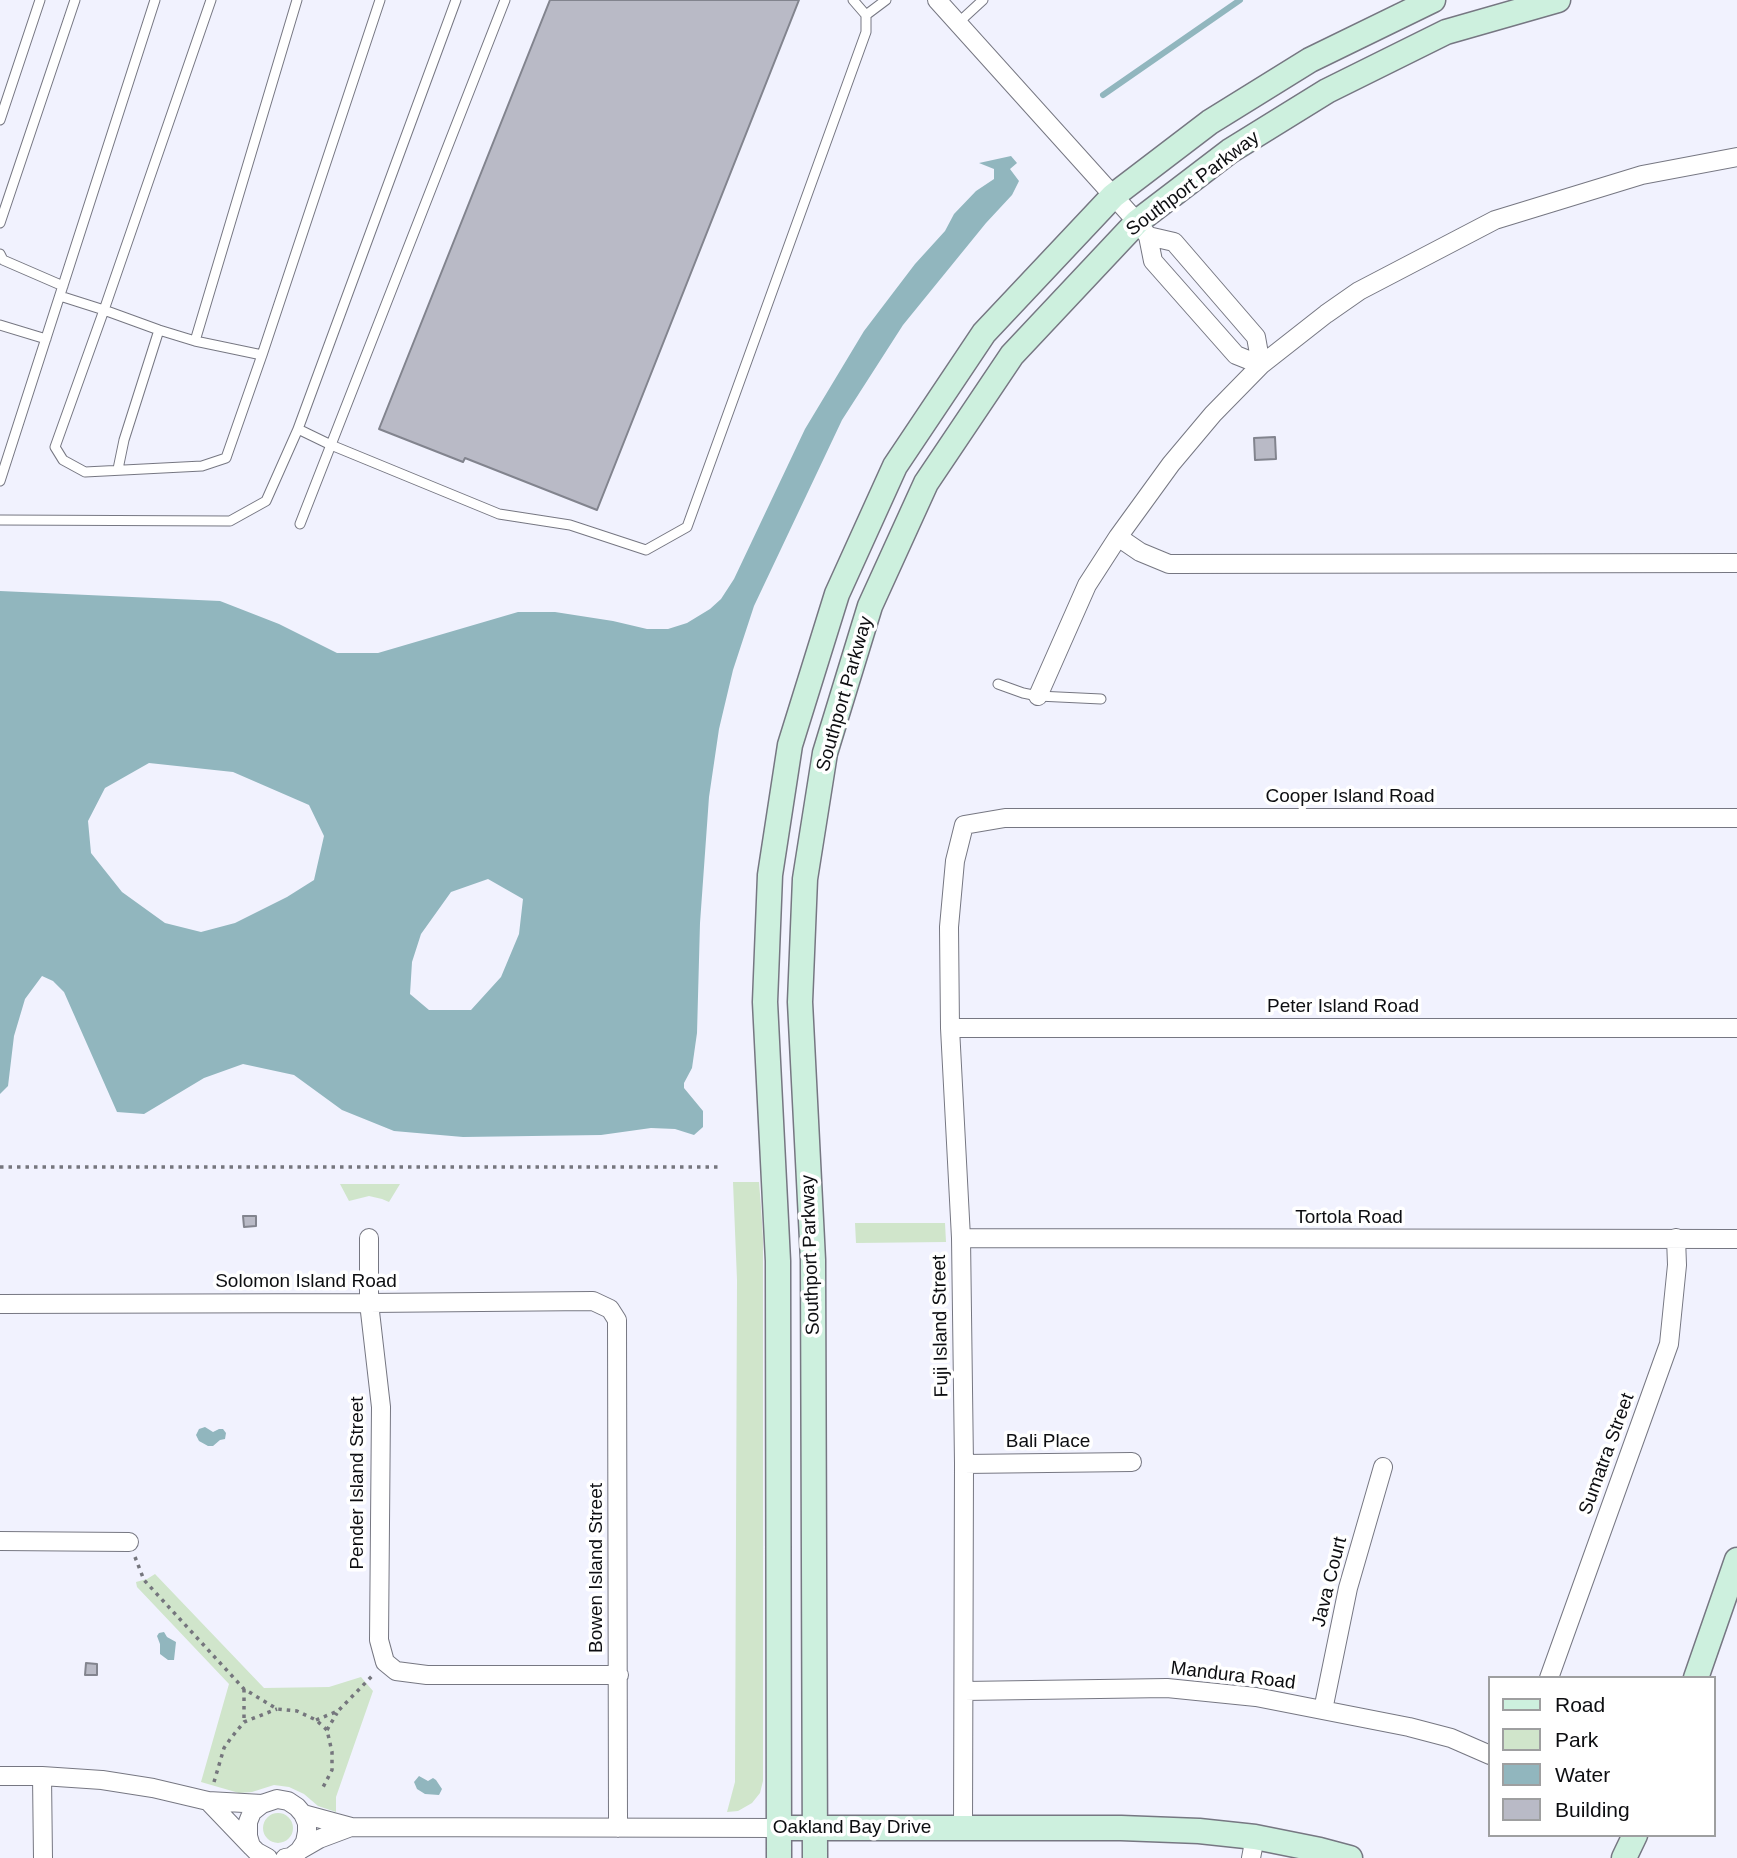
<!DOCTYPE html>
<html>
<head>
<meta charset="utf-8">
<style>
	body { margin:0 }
	#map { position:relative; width:1737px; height:1858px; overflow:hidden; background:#f1f2fe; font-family:Helvetica,sans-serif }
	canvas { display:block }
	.legend { position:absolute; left:1488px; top:1676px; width:228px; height:161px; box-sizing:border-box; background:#fff; border:2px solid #9e9fa0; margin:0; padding:9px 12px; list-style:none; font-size:21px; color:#0d0e11 }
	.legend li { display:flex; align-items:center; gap:14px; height:35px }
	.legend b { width:35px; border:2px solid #9e9fa0 }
</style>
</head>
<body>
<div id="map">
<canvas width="1737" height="1858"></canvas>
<ul class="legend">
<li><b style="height:9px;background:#cdf0de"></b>Road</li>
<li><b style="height:19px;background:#d0e5cb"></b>Park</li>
<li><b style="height:19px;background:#91b6be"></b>Water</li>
<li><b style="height:19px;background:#b9bac6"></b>Building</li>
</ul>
</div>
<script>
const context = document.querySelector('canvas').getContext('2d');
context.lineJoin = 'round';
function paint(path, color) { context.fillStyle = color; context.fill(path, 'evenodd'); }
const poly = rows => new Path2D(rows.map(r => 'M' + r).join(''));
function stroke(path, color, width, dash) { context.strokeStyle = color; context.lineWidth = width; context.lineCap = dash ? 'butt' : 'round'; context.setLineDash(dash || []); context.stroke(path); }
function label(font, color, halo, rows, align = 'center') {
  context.font = font + ' Helvetica,sans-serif'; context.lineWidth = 7; context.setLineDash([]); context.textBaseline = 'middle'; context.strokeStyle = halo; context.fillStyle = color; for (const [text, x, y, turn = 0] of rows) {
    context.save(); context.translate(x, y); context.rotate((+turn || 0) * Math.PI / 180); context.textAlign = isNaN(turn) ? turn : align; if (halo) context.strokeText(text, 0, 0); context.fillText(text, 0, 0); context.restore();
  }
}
const green = poly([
	[733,1182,759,1182,761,1207,763,1239,763,1781,760,1793,752,1803,738,1811,727,1812,735,1782,737,1280],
	[340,1184,400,1184,389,1202,382,1199,369,1196,349,1201],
	[855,1223,945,1223,946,1242,856,1243],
	[155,1574,264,1688,329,1687,361,1677,373,1691,336,1797,336,1812,318,1806,304,1794,289,1787,274,1785,252,1792,239,1793,201,1782,229,1684,137,1587,136,1582,147,1579],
	'263 1828a15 15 0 1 1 30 0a15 15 0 1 1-30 0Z'
]);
const water = poly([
	[1011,156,1017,163,1010,169,1019,181,1012,195,986,223,903,325,842,420,754,606,733,670,719,729,709,797,700,923,697,1033,692,1068,684,1083,684,1088,703,1111,703,1127,694,1135,675,1129,651,1128,601,1135,463,1137,394,1131,342,1110,294,1075,243,1064,204,1078,144,1114,117,1112,64,992,53,981,42,976,25,999,14,1036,8,1086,0,1094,0,591,220,601,279,624,337,653,378,653,518,612,555,612,613,621,647,629,668,629,687,623,710,609,721,599,734,579,805,429,864,331,915,264,945,231,954,214,976,191,994,179,994,169,979,163],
	[149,763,233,772,309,805,324,836,314,880,287,897,235,923,201,932,165,923,122,892,91,853,88,821,105,788],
	[488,879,523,899,519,934,501,977,471,1010,429,1010,410,994,412,962,421,934,451,892],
	[205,1427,213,1432,219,1429,223,1429,226,1433,225,1439,220,1440,213,1446,208,1446,199,1441,196,1435,199,1429],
	[164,1632,167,1637,176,1642,174,1660,168,1660,160,1654,160,1644,157,1636,159,1633],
	[419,1776,428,1781,433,1778,436,1780,442,1789,439,1795,425,1794,417,1789,414,1782]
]);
const stream = poly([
	[1103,95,1240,0]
]);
const building = poly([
	[550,0,799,0,597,510,465,458,463,462,379,429,550,0],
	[1275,437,1276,459,1255,460,1254,438,1275,437],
	[243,1216,256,1216,256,1226,244,1227,243,1216],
	[86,1663,97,1664,97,1675,85,1675,86,1663]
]);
const path = poly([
	[0,1167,721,1167],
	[135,1557,144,1580,244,1689,277,1709,297,1711,316,1720,327,1730,332,1752,332,1770,321,1791],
	[244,1689,244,1722],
	[316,1720,338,1711,374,1674],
	[327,1730,337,1713],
	[214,1782,224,1748,231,1738,244,1722,277,1709]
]);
const lane = poly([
	[456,0,298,429,331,445,499,514,570,525,646,550,687,527,866,32,866,15,853,0],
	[866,15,886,0],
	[958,23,983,0],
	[0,120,40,0],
	[0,223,75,0],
	[0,254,3,260,63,286],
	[60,296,104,310,159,330,195,341,262,355,226,458,202,466,85,472,63,460,55,447,104,310,211,0],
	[0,325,46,339],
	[195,341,297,0],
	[262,355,380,0],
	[118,469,124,440,159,330],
	[0,481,155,0],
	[0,520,230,521,266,501,298,429],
	[300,524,505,0],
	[998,684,1023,693,1038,696,1101,699]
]);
const street = poly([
	[937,0,1137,222,1148,236,1153,261,1236,355,1261,365],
	[1148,236,1174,242,1256,337,1261,365],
	[1118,537,1171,464,1213,414,1261,365,1326,314,1359,291,1495,220,1642,175,1737,157],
	[1038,696,1087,585,1118,537,1140,552,1169,564,1737,563],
	[950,1028,1737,1028],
	[369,1238,369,1303,381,1407,379,1640,385,1662,396,1671,427,1675,619,1675],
	[961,1238,1737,1239],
	[0,1304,369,1303,593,1301,610,1309,617,1320,618,1828],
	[964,1464,1132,1462],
	[0,1541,129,1542],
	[1549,1678,1669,1344,1677,1265,1676,1238],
	[964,1691,1167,1688,1256,1697,1409,1727,1451,1738,1490,1755],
	[1323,1710,1348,1588,1383,1467],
	[0,1776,42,1776,102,1780,153,1788,208,1801,262,1804],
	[42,1776,43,1858],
	[208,1801,252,1847],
	[303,1814,351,1827,779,1828],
	[963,1828,964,1464,961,1238,950,1028,949,927,955,861,964,825,1005,818,1737,818],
	[300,1850,319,1839,351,1827],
	[268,1858,257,1852,251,1846,248,1836,248,1822,252,1812,262,1804,277,1799,288,1801,297,1807,303,1814,307,1823,307,1832,305,1842,299,1851,291,1857,285,1858],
	[1251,1858,1255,1837]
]);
const secondary = poly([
	[1696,1678,1737,1560],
	[779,1828,1121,1828,1199,1831,1255,1837,1320,1850,1350,1858],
	[779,1858,778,1261,765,1002,770,875,790,745,837,594,895,466,984,333,1113,196,1210,122,1310,60,1433,0],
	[815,1858,813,1260,800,1002,805,879,825,753,870,606,926,483,1012,355,1137,222,1230,151,1327,91,1446,32,1558,0],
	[1624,1858,1635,1835]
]);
const streetNames = [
	["Southport Parkway",1193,184,-37],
	["Southport Parkway",845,694,-74],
	["Cooper Island Road",1350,797],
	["Peter Island Road",1343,1007],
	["Tortola Road",1349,1218],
	["Southport Parkway",811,1255,-92],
	["Solomon Island Road",306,1282],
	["Fuji Island Street",941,1326,-91],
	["Bali Place",1048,1442],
	["Sumatra Street",1607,1454,-70],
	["Pender Island Street",358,1483,-90],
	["Bowen Island Street",597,1568,-90],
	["Java Court",1330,1582,-76],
	["Mandura Road",1233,1676,7],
	["Oakland Bay Drive",852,1828]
];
paint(green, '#d0e5cb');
paint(water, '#91b6be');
stroke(stream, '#91b6be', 6);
paint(building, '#b9bac6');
stroke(building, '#82848e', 2);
stroke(lane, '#767782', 11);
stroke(street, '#767782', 20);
stroke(secondary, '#767782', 27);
stroke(path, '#75767d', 3.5, [3.5, 5]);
stroke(lane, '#fff', 9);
stroke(street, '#fff', 18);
stroke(secondary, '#cdf0de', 24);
label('19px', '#0d0e11', '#fff', streetNames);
</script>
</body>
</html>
